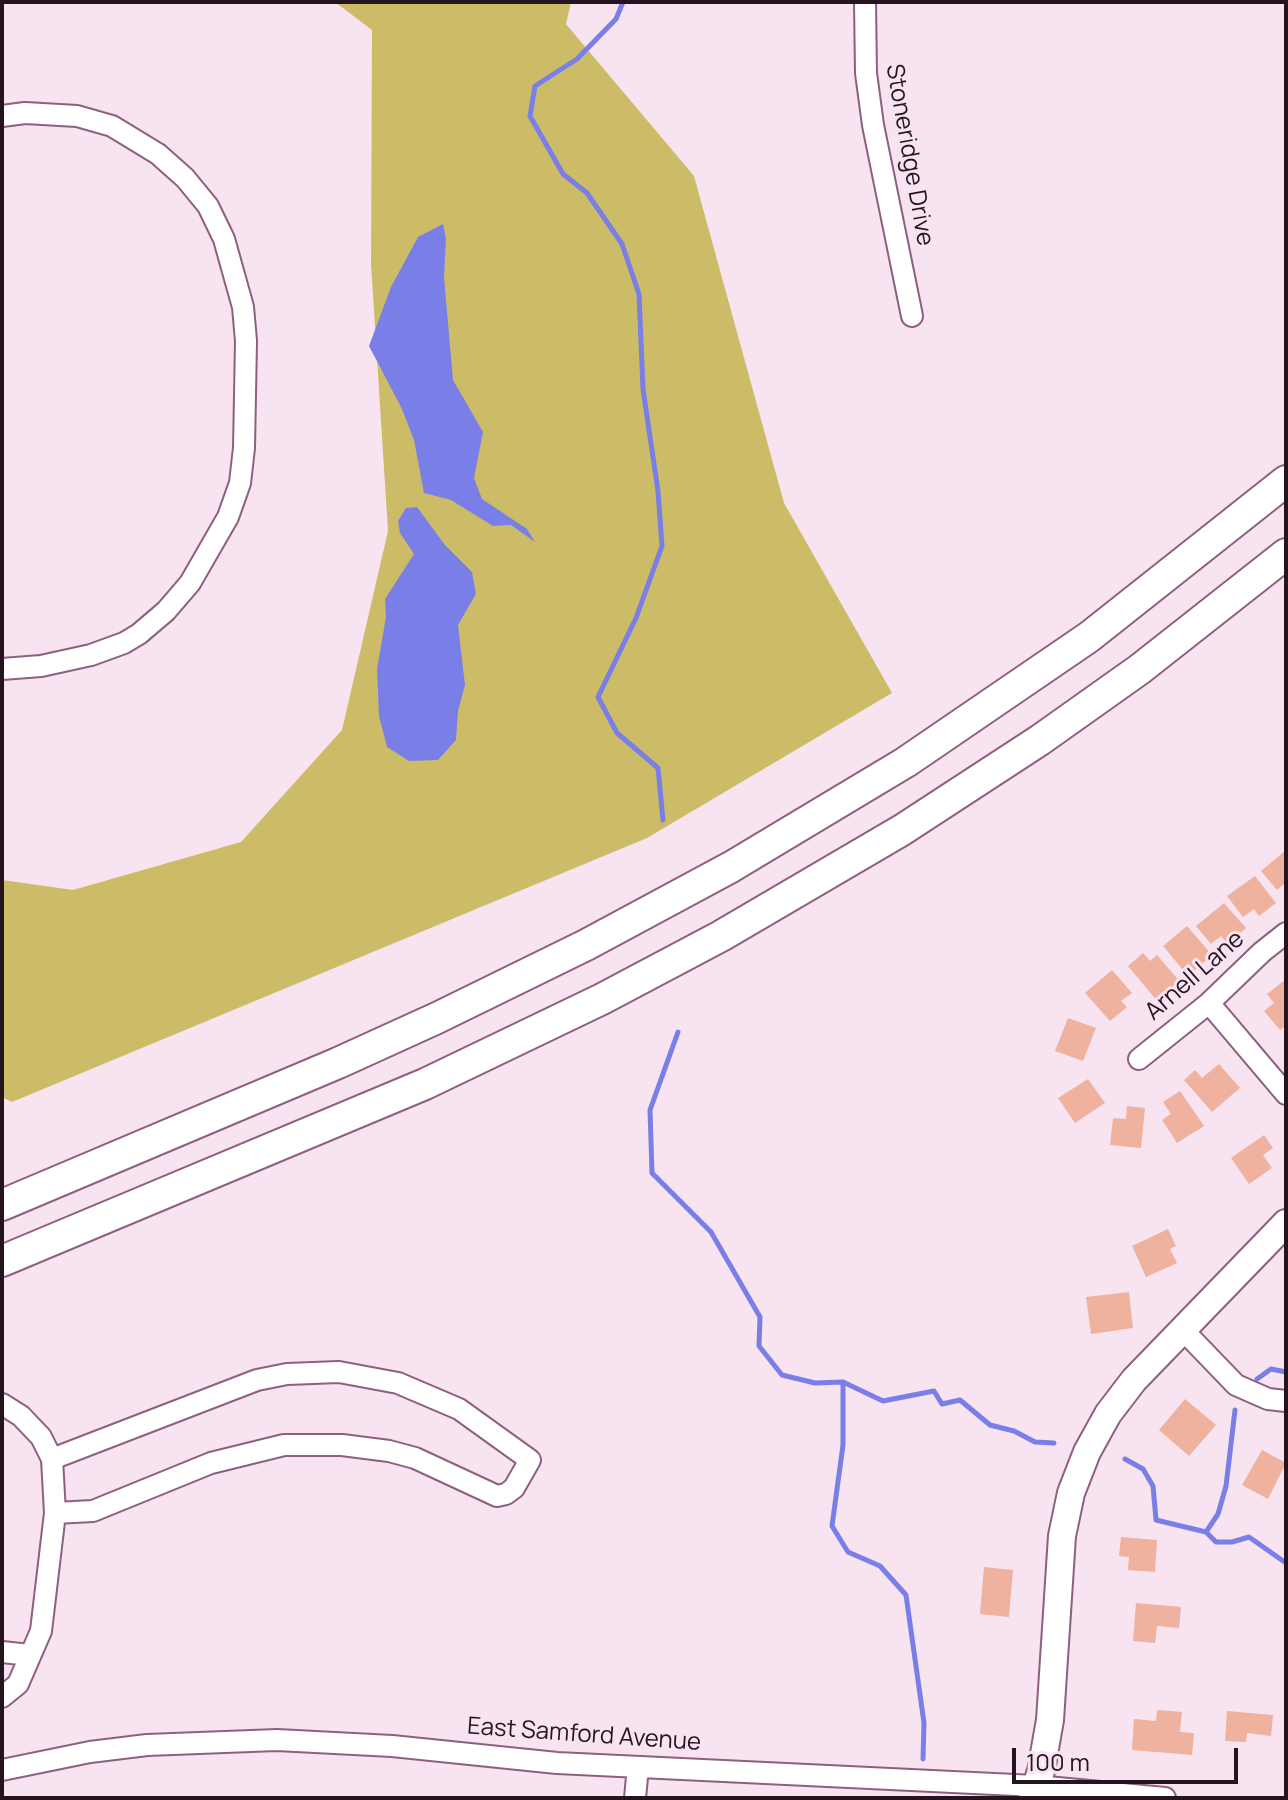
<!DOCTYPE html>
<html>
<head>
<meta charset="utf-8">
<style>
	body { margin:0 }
	#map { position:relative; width:1288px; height:1800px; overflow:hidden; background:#f8e3f1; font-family:Manrope,sans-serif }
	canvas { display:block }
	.frame { position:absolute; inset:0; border:4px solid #251320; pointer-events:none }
	.scale { position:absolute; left:1012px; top:1748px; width:226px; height:36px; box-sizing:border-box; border:4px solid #251320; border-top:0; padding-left:10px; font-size:24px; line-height:28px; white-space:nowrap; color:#251320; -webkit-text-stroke:6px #f8e3f1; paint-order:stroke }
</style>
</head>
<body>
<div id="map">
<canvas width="1288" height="1800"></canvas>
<div class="frame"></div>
<div class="scale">100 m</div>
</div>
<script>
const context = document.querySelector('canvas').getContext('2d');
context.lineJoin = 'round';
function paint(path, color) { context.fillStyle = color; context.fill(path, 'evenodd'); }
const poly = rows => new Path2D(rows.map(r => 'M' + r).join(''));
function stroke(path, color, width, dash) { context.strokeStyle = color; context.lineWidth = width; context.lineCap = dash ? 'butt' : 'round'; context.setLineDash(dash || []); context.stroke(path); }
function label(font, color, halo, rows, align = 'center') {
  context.font = font + ' Manrope,sans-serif'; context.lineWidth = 6; context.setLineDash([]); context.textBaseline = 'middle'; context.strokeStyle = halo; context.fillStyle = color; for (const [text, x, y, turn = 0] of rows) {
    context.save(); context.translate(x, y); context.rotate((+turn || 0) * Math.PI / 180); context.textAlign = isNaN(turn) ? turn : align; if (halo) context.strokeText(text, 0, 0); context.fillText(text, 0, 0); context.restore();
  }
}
const green = poly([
	[335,2,571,2,566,24,694,176,784,503,892,693,647,838,12,1102,2,1097,2,880,73,890,241,842,342,730,388,531,371,264,372,30]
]);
const water = poly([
	[443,224,446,239,444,277,453,380,483,432,474,478,482,499,527,529,535,542,511,525,493,526,451,500,424,493,414,440,402,409,369,346,391,287,418,237],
	[417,507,445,545,472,572,476,594,458,625,465,685,458,711,456,740,438,760,409,761,387,747,379,716,377,669,386,617,385,599,414,554,400,533,398,521,406,508]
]);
const stream = poly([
	[623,2,616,19,577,59,535,86,530,116,563,174,587,193,622,244,639,294,643,389,658,491,662,546,636,618,598,697,617,733,658,768,663,820],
	[678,1032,650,1110,652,1173,711,1232,760,1317,759,1346,782,1375,815,1383,843,1382,843,1445,832,1526,848,1552,880,1566,906,1595,924,1723,923,1759],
	[1257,1379,1271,1369,1286,1372],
	[843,1382,883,1401,934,1391,942,1404,960,1400,990,1425,1014,1431,1035,1442,1054,1443],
	[1125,1459,1143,1469,1153,1486,1156,1520,1206,1532,1216,1542,1232,1542,1249,1537,1286,1563],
	[1206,1532,1218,1514,1226,1486,1235,1410]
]);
const building = poly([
	[1286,850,1286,882,1277,890,1261,871],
	[1255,876,1276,903,1259,916,1254,909,1243,917,1227,896],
	[1224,903,1246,928,1228,944,1221,936,1211,944,1196,926],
	[1187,926,1212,955,1188,976,1163,946],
	[1143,953,1150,961,1157,955,1181,983,1158,1002,1128,966],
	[1112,970,1132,993,1121,1001,1127,1007,1110,1021,1085,993],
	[1285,980,1286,1026,1280,1030,1264,1011,1274,1003,1267,994],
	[1068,1018,1096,1028,1083,1061,1055,1051],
	[1219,1064,1240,1088,1212,1112,1184,1080,1195,1070,1202,1078],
	[1088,1079,1105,1103,1075,1123,1058,1098],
	[1180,1091,1204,1126,1177,1143,1162,1120,1171,1114,1163,1102],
	[1127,1106,1145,1108,1141,1148,1110,1145,1113,1118,1126,1119],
	[1264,1135,1273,1148,1263,1155,1272,1168,1249,1184,1231,1158],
	[1168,1229,1176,1246,1170,1249,1177,1263,1146,1277,1132,1246],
	[1129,1292,1133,1328,1091,1334,1086,1297],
	[1185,1399,1216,1425,1189,1456,1159,1430],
	[1262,1450,1286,1463,1268,1499,1242,1485],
	[1121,1537,1157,1540,1155,1572,1128,1570,1129,1557,1119,1556],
	[984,1567,1013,1570,1009,1617,980,1614],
	[1136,1603,1181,1607,1179,1628,1157,1626,1155,1643,1133,1641],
	[1157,1710,1182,1712,1180,1732,1194,1733,1192,1755,1132,1750,1134,1719,1156,1721],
	[1227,1711,1273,1715,1271,1736,1247,1733,1246,1742,1225,1741]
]);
const minor = poly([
	[865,2,866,73,873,125,912,316],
	[2,116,25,113,77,116,112,126,158,154,185,178,208,206,224,239,243,307,246,341,244,448,240,483,228,517,190,583,166,611,139,634,124,643,91,655,41,666,2,669],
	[1209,1003,1286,1094],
	[1139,1059,1209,1003,1262,952,1286,933],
	[1183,1330,1236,1385,1268,1399,1286,1401],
	[2,1404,21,1416,41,1437,52,1459,55,1513,41,1631,18,1684,2,1697],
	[52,1459,257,1380,287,1374,339,1372,398,1383,459,1409,530,1460,514,1488,506,1494,497,1496,415,1458,389,1451,342,1445,284,1445,211,1463,93,1511,55,1513],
	[2,1652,30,1655],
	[2,1770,90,1752,147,1745,277,1740,392,1746,557,1763,1036,1786,1165,1798],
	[635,1798,638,1767]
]);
const major = poly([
	[1032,1798,1041,1771,1050,1720,1062,1536,1071,1493,1087,1452,1108,1414,1134,1380,1286,1223]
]);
const highway = poly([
	[2,1205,338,1063,437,1018,586,945,731,867,906,762,1089,637,1286,481],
	[2,1261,425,1084,602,999,721,936,902,830,1040,740,1140,669,1286,554]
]);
const streetNames = [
	["Stoneridge Drive",909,155,80],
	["Arnell Lane",1195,976,-41],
	["East Samford Avenue",584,1735,4]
];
paint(green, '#cdbc67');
paint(water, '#797fe6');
stroke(stream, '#797fe6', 5);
paint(building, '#eeb29f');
stroke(minor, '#8e6080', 24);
stroke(major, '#8e6080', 30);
stroke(highway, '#8e6080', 34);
stroke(minor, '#fff', 20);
stroke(major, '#fff', 26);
stroke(highway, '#fff', 30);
label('24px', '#251320', '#f8e3f1', streetNames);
</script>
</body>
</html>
